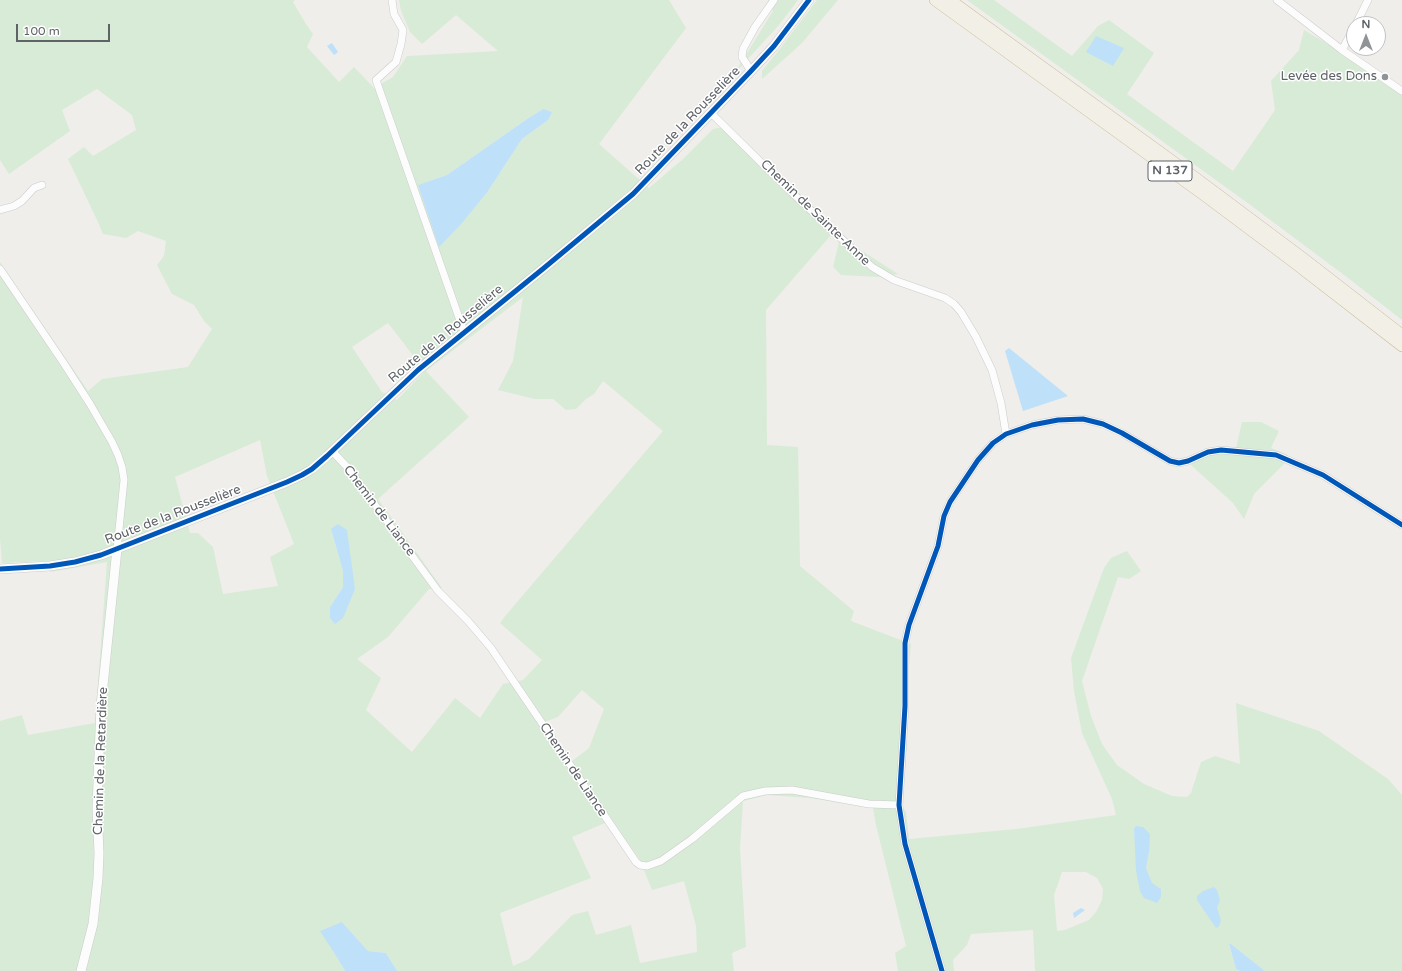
<!DOCTYPE html>
<html>
<head>
<meta charset="utf-8">
<style>
	body { margin:0 }
	#map { position:relative; width:1402px; height:971px; overflow:hidden; background:#efeeea; font-family:"Varela Round",sans-serif }
	canvas { display:block }
	.north { position:absolute; left:1346px; top:16px; width:40px; height:40px; box-sizing:border-box; background:#fff; border:1px solid #bfc1c3; border-radius:50%; rotate:0deg; font-size:11px; font-weight:700; line-height:16px; text-align:center; color:#5f6368 }
	.north::after { content:''; display:block; margin:auto; width:14px; height:18px; background:#919496; clip-path:polygon(50% 0,100% 100%,50% 72%,0 100%) }
	.scale { position:absolute; left:16px; top:24px; width:94px; height:18px; box-sizing:border-box; border:2px solid #5f6368; border-top:0; padding-left:5px; font-size:12px; line-height:14px; white-space:nowrap; color:#5f6368; -webkit-text-stroke:3px #fff; paint-order:stroke }
</style>
</head>
<body>
<div id="map">
<canvas width="1402" height="971"></canvas>
<div class="north">N</div>
<div class="scale">100 m</div>
</div>
<script>
const context = document.querySelector('canvas').getContext('2d');
context.lineJoin = 'round';
function paint(path, color) { context.fillStyle = color; context.fill(path, 'evenodd'); }
const poly = rows => new Path2D(rows.map(r => 'M' + r).join(''));
function stroke(path, color, width, dash) { context.strokeStyle = color; context.lineWidth = width; context.lineCap = dash ? 'butt' : 'round'; context.setLineDash(dash || []); context.stroke(path); }
function label(font, color, halo, rows, align = 'center') {
  context.font = font + ' "Varela Round",sans-serif'; context.lineWidth = 3; context.setLineDash([]); context.textBaseline = 'middle'; context.strokeStyle = halo; context.fillStyle = color; for (const [text, x, y, turn = 0] of rows) {
    context.save(); context.translate(x, y); context.rotate((+turn || 0) * Math.PI / 180); context.textAlign = isNaN(turn) ? turn : align; if (halo) context.strokeText(text, 0, 0); context.fillText(text, 0, 0); context.restore();
  }
}
const green = poly([
	[0,0,295,0,293,2,306,24,313,34,307,47,339,82,354,67,374,88,393,77,407,56,498,51,456,15,422,44,410,32,401,11,399,0,669,0,686,28,599,144,649,188,683,159,713,129,728,126,856,247,898,274,879,277,841,275,833,267,839,242,831,235,766,310,767,445,798,447,800,566,854,611,851,621,911,644,908,677,907,746,902,808,906,811,909,839,1016,829,1116,815,1112,799,1082,733,1074,691,1071,658,1104,568,1111,558,1127,551,1141,571,1129,579,1118,577,1082,681,1091,716,1102,744,1117,765,1144,784,1172,796,1187,797,1191,793,1201,762,1215,756,1240,764,1236,703,1319,731,1388,779,1402,795,1402,971,1265,971,1231,944,1229,945,1236,969,1240,971,1035,971,1033,930,971,934,967,945,953,960,954,971,898,971,895,953,906,946,876,825,873,808,810,798,767,795,743,801,740,848,746,947,732,953,734,971,397,971,386,953,368,951,342,922,333,951,345,971,0,971,0,721,22,715,28,735,95,723,107,562,50,572,49,561,2,563,0,539,0,262,88,391,102,379,188,367,212,329,204,321,194,305,172,294,157,265,164,256,166,241,138,231,126,238,103,234,98,222,68,159,84,147,93,156,136,130,132,115,97,89,62,110,70,131,9,174,0,160],
	[543,109,548,120,522,139,488,191,419,185,447,175,527,119],
	[523,297,513,361,498,390,535,399,553,399,566,410,576,409,586,399,594,394,603,381,663,431,506,615,500,623,542,660,523,680,503,684,480,718,455,698,412,752,366,710,381,678,357,659,388,637,429,589,442,588,378,499,469,417,426,371],
	[388,323,425,371,397,400,382,392,352,347],
	[260,440,267,476,294,544,270,557,278,586,223,594,213,547,198,533,190,533,175,477],
	[331,529,355,589,330,611,330,607,343,587,343,571],
	[582,690,604,709,589,748,567,765,539,724,558,717],
	[612,820,640,860,652,890,684,881,696,926,697,952,640,963,631,925,596,935,588,911,572,915,529,959,513,966,500,913,591,878,572,837],
	[1134,829,1149,852,1146,868,1152,883,1136,845],
	[1062,872,1086,872,1097,878,1103,889,1102,900,1096,912,1089,920,1065,930,1057,931,1054,895],
	[768,0,798,0,779,25,734,74,773,11],
	[817,0,838,0,802,43,762,79,762,71,779,50],
	[967,0,994,0,1072,56,1098,26,1109,20,1154,53,1127,94,1233,171,1275,110,1271,81,1299,50,1304,30,1336,49,1402,95,1402,320,1348,278,1249,204],
	[1242,422,1261,422,1279,431,1271,448,1288,455,1284,464,1254,494,1244,519,1233,503,1192,466,1190,463,1216,449,1236,448]
]);
const water = poly([
	[1096,36,1124,48,1113,66,1086,52],
	[332,43,338,52,334,55,327,46],
	[543,109,552,112,548,120,522,139,488,191,462,223,439,247,418,185,447,175,527,119],
	[1009,348,1068,396,1023,411,1005,351],
	[338,524,347,530,355,589,343,618,335,624,330,618,330,607,343,587,343,571,331,529],
	[1136,826,1143,827,1150,834,1149,852,1146,868,1152,883,1161,889,1161,897,1157,903,1144,898,1140,891,1136,870,1134,829],
	[1214,887,1217,890,1220,901,1217,907,1221,921,1219,926,1216,928,1197,900,1197,896,1203,891],
	[1081,908,1085,910,1074,918,1073,913],
	[342,922,368,951,386,953,397,971,345,971,333,951,320,931],
	[1229,944,1231,944,1265,971,1240,971,1236,969]
]);
const minor = poly([
	[392,0,394,14,403,30,401,44,396,62,376,80,464,332],
	[1277,0,1342,50,1402,91],
	[1356,24,1368,0],
	[1342,50,1354,28],
	[751,71,742,57,743,49,755,27,774,0],
	[711,113,789,190,872,267,894,280,945,298,954,304,961,312,976,337,992,370,1001,403,1006,434],
	[0,210,14,206,22,201,34,188,42,185],
	[0,269,63,362,90,404,112,442,118,455,122,467,124,480,117,549],
	[332,451,348,468,438,591,468,621,491,648,636,862,640,865,647,866,661,861,692,839,743,796,765,791,792,790,869,804,899,805],
	[942,971,905,844,899,805,905,706,905,643,909,625,938,546,944,516,950,502,978,460,993,443,1006,434,1032,425,1058,420,1083,419,1103,424,1122,433,1170,461,1179,463,1188,461,1208,452,1221,450,1276,455,1323,475,1402,525]
]);
const tertiary = poly([
	[0,569,50,566,75,562,101,555,287,482,302,475,312,469,327,456,418,370,544,268,633,194,751,71,774,46,809,0],
	[81,971,93,924,98,878,99,853,97,808,101,705,117,549]
]);
const trunk = poly([
	[935,0,1204,195,1291,260,1402,346],
	[950,0,1197,179,1304,259,1402,335]
]);
const cycleway = poly([
	[0,569,50,566,75,562,101,555,287,482,302,475,312,469,327,456,418,370,544,268,633,194,751,71,774,46,809,0],
	[942,971,905,844,899,805,905,706,905,643,909,625,938,546,944,516,950,502,978,460,993,443,1006,434,1032,425,1058,420,1083,419,1103,424,1122,433,1170,461,1179,463,1188,461,1208,452,1221,450,1276,455,1323,475,1402,525]
]);
const markers = [
	[1385,77,4,"#919496"]
];
const shields = [
	[1170,171,44]
];
const shieldNames = [
	["N 137",1170,171]
];
const poiNames = [
	["Levée des Dons",1377,77]
];
const streetNames = [
	["Route de la Rousselière",688,121,-46],
	["Chemin de Sainte-Anne",815,213,44],
	["Route de la Rousselière",446,334,-40],
	["Chemin de Liance",379,511,53],
	["Route de la Rousselière",173,515,-21],
	["Chemin de la Retardière",101,761,-88],
	["Chemin de Liance",573,770,56]
];
paint(green, '#d8ebd6');
paint(water, '#bfe0f9');
stroke(minor, '#cbcccc', 8);
stroke(tertiary, '#cbcccc', 10);
stroke(trunk, '#c8b996', 12);
stroke(minor, '#fdfcfc', 7);
stroke(tertiary, '#fdfcfc', 9);
stroke(trunk, '#f2f0e6', 11);
stroke(cycleway, '#0057b8', 5);
for (const [x, y, r, color] of markers) { const dot = new Path2D(); dot.arc(x, y, r, 0, 2 * Math.PI); context.fillStyle = color; context.fill(dot); stroke(dot, '#fff', 1.5); }
for (const [x, y, w] of shields) { const box = new Path2D(); box.roundRect(x - w / 2, y - 10, w, 20, 3); context.fillStyle = '#fff'; context.fill(box); stroke(box, '#5f6368', 1); }
label('bold 12px', '#5f6368', null, shieldNames);
label('13px', '#5f6368', '#fff', poiNames, 'right');
label('13px', '#5f6368', '#fff', streetNames);
</script>
</body>
</html>
